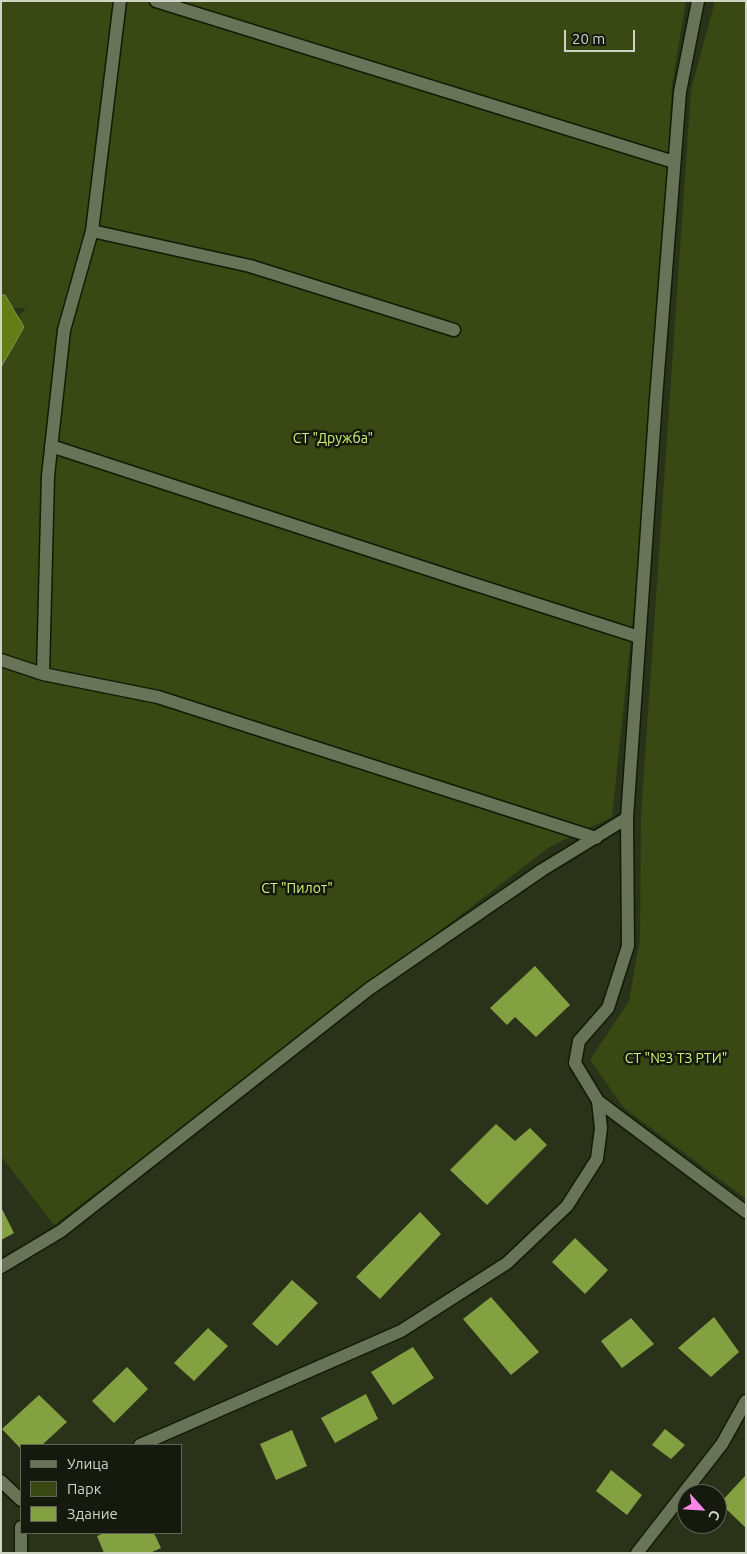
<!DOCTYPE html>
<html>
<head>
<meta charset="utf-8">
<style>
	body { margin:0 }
	#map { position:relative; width:747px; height:1554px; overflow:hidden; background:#2a331a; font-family:Ubuntu,sans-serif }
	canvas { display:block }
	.frame { position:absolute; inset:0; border:2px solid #cfd4c5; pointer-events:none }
	.legend { position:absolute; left:20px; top:1444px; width:162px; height:90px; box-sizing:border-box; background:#15190e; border:1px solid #5f6457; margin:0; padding:6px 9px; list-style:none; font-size:15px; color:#cfd4c5 }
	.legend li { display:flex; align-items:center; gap:10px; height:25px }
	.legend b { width:25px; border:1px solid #5f6457 }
	.north { position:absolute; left:677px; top:1484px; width:50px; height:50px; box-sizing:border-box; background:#15190e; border:1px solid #5f6457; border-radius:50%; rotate:116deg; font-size:14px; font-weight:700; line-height:20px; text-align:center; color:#cfd4c5 }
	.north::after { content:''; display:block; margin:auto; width:18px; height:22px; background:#fa87e7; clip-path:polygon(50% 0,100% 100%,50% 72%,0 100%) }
	.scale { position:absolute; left:564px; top:30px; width:71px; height:22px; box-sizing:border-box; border:2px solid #cfd4c5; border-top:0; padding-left:6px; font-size:15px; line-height:18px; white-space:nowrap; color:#cfd4c5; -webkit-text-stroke:4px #15190e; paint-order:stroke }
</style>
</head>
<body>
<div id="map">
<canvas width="747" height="1554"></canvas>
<div class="frame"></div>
<ul class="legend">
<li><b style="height:6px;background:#697358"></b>Улица</li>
<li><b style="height:14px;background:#3a4913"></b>Парк</li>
<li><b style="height:14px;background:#84a141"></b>Здание</li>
</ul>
<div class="north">С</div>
<div class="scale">20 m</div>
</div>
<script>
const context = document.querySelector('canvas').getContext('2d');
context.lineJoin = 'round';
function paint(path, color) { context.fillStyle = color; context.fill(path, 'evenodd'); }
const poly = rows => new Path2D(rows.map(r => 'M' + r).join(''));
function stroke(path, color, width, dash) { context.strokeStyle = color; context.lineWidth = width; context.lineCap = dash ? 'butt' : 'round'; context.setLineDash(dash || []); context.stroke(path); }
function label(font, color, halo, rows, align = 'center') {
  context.font = font + ' Ubuntu,sans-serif'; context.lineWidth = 5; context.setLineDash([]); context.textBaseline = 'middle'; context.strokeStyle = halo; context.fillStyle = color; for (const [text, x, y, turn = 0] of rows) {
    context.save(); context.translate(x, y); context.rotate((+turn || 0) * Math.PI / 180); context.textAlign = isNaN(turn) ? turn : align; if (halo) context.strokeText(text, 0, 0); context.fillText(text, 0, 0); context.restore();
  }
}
const green = poly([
	[1,1,686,1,672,85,656,399,612,817,551,846,54,1225,1,1156,1,337,26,308,1,308],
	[715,1,746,1,746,1199,624,1108,590,1060,629,1001,640,939,641,815,691,90]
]);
const water = poly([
	[1,295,5,295,24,327,1,367,1,295]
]);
const building = poly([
	[535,966,570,1005,536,1037,515,1017,507,1025,490,1008],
	[496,1124,515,1141,530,1128,547,1145,487,1205,450,1170],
	[1,1207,14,1233,1,1240],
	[420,1212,441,1234,380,1299,356,1277],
	[575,1238,608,1270,585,1294,552,1262],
	[292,1280,318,1303,277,1346,252,1324],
	[491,1297,539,1352,511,1375,463,1319],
	[714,1317,739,1352,711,1377,678,1348],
	[631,1318,654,1344,622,1368,601,1341],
	[208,1328,228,1346,194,1381,174,1363],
	[413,1347,434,1378,393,1405,371,1372],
	[127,1367,148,1389,114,1423,92,1401],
	[366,1394,378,1419,335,1443,321,1418],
	[39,1395,67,1422,42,1445,21,1445,21,1449,2,1429],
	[665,1429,685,1445,671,1459,652,1445],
	[292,1430,307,1466,276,1480,260,1444],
	[611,1470,642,1495,627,1515,596,1491],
	[746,1475,746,1528,720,1503],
	[104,1533,154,1533,161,1548,150,1553,104,1553,97,1536]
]);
const lane = poly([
	[120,1,92,231,64,330,48,476,43,674,158,697,596,838],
	[156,1,674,162],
	[92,231,250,266,454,330],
	[51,446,461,580,639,637],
	[1,660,43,674],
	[598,1101,575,1063,579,1041,608,1008,628,946,627,818,656,399,680,92,698,1]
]);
const street = poly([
	[598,1101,746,1212],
	[1,1267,61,1231,369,989,542,870,627,818],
	[140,1445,401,1331,507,1263,567,1206,597,1159,601,1128,598,1101],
	[1,1481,21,1500],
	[21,1553,21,1527],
	[637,1553,722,1444,746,1401]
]);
const parkNames = [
	["СТ \"Дружба\"",333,438],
	["СТ \"Пилот\"",297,888],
	["СТ \"№3 ТЗ РТИ\"",676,1058]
];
paint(green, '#3a4913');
paint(water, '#637d17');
stroke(water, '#83974b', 1);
paint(building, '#84a141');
stroke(lane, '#131a03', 15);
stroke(street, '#131a03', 15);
stroke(lane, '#697358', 12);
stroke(street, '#697358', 12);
label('14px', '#cef479', '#15190e', parkNames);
</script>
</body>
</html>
